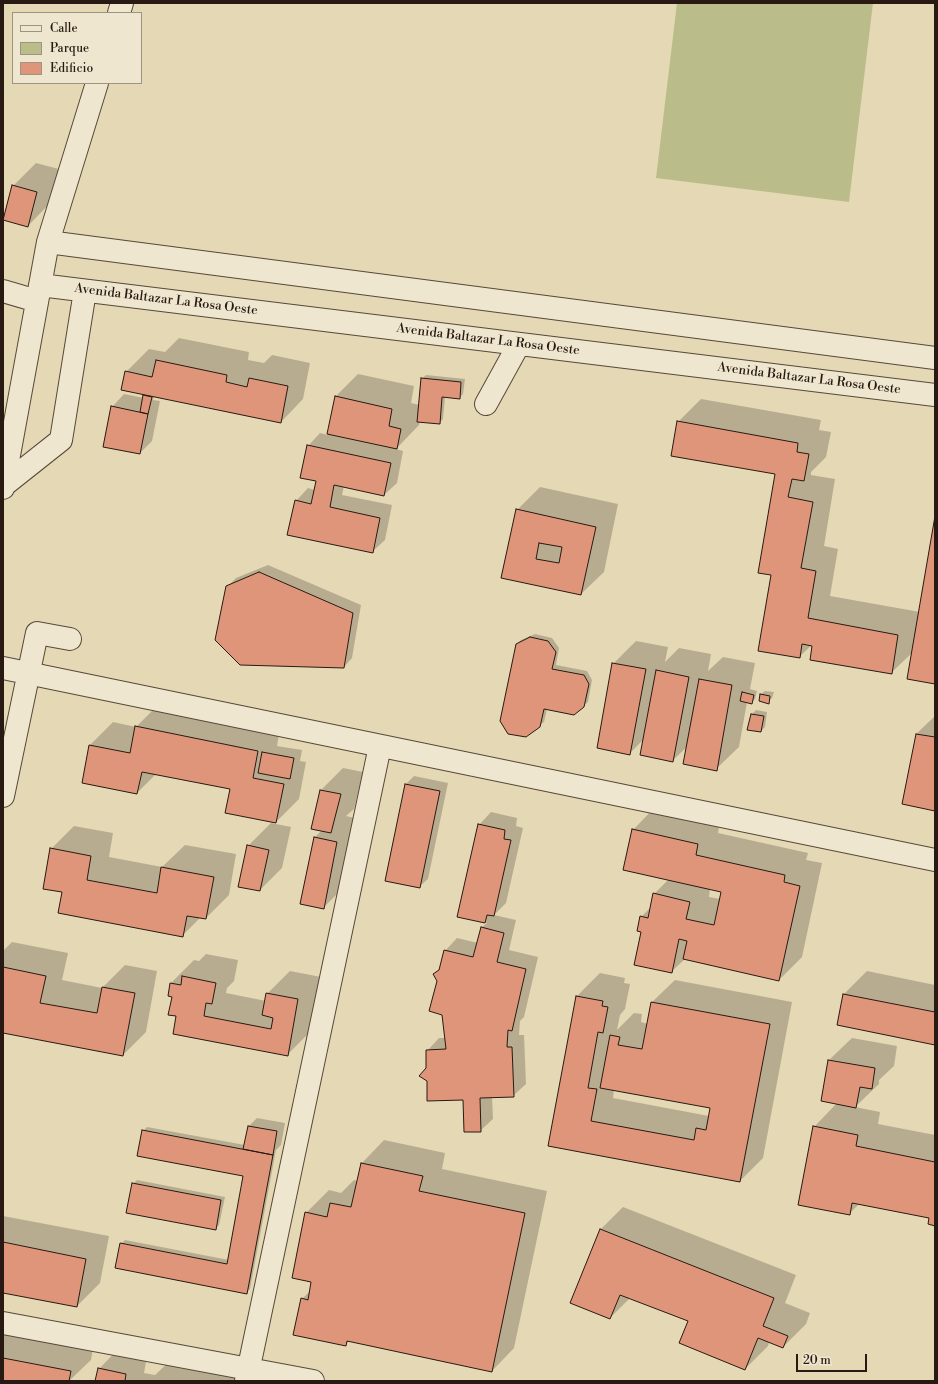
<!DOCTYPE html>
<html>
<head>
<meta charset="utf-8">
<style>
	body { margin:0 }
	#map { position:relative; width:938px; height:1384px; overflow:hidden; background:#e5d8b4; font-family:"Libre Bodoni",serif }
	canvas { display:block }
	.frame { position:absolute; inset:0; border:4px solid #281912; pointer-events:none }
	.legend { position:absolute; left:12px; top:12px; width:130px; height:72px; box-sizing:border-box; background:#eee6ce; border:1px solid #9f9483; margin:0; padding:5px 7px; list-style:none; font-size:12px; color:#281912 }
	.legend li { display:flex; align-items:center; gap:8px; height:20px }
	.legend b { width:20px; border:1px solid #9f9483 }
	.scale { position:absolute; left:796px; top:1354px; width:71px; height:18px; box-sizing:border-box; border:2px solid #281912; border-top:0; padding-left:5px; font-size:12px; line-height:14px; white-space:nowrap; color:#281912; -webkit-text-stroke:3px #eee6ce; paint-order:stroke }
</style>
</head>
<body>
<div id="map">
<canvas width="938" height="1384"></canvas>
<div class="frame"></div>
<ul class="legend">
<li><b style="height:5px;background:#eee6ce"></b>Calle</li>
<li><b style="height:11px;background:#babd8a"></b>Parque</li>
<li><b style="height:11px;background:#df9579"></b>Edificio</li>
</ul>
<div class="scale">20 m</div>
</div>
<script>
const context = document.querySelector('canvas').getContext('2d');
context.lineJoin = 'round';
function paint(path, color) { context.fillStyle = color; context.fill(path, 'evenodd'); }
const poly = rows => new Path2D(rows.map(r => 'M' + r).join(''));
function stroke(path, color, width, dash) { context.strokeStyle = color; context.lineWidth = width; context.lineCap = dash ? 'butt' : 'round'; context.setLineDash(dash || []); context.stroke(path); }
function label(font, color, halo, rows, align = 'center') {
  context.font = font + ' "Libre Bodoni",serif'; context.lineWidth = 3; context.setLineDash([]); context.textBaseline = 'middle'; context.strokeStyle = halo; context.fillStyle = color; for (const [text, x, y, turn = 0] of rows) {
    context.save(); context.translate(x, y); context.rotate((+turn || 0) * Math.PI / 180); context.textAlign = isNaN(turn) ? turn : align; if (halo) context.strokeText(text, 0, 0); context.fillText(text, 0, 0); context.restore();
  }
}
const green = poly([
	[677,3,873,3,849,202,656,178]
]);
const shadow = poly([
	[36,163,59,169,50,203,28,226,13,186],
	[179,338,249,352,248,360,264,363,272,355,310,363,303,399,281,422,154,396,153,400,160,401,152,441,140,453,112,407,124,394,144,398,146,394,126,372,149,349,165,352],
	[358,374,414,386,411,403,420,405,422,379,426,375,465,379,463,394,459,398,445,397,443,419,439,423,420,421,419,425,396,449,403,451,397,483,384,495,344,486,342,495,392,505,385,540,372,552,296,501,308,488,315,490,317,480,308,446,320,433,328,435,335,397],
	[701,399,821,420,819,430,831,432,826,457,811,472,811,475,835,479,824,546,838,549,830,596,920,612,935,522,935,683,913,652,891,673,812,645,799,657,773,574,776,474,678,422],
	[540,487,618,504,604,572,581,594,502,577,517,510],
	[268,565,361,605,352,658,344,667,227,587,236,578],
	[535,634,552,638,559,648,556,665,587,671,592,680,588,702,583,706,547,709,544,722,539,726,517,644,521,640],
	[636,641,668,647,665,662,679,648,711,654,708,671,723,657,755,663,750,689,757,691,755,699,751,703,747,702,739,747,716,769,688,746,673,760,644,739,630,753,613,664],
	[765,691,774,692,772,698,768,702,761,694],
	[159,704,280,728,277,746,302,750,300,761,306,762,299,799,276,822,231,789,156,774,137,793,90,745,113,722,136,727],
	[756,710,767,712,765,727,761,731,752,714],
	[935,716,935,810,916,734],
	[343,768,363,772,354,809,346,816,359,819,346,885,323,908,315,837,322,830,320,791],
	[414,776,448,783,428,879,419,887,386,880,406,784],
	[655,807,720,822,718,833,808,853,806,860,822,863,802,957,779,980,685,959,671,972,642,931,641,917,651,907,654,894,669,879,633,830],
	[710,888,722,891,720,899,709,897],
	[491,812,517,818,516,826,523,828,506,903,494,915,516,920,509,950,538,957,524,1017,520,1021,519,1035,524,1035,526,1084,513,1096,492,1097,493,1119,480,1131,463,1098,427,1069,427,1051,439,1038,446,1038,438,980,434,974,441,967,445,951,457,938,478,943,481,928,487,923,458,916,479,825],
	[271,823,291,827,282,868,260,890,248,846],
	[74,826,113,833,109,857,162,867,185,845,236,854,229,895,206,918,201,917,182,936,63,891,51,849],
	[12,942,68,953,62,980,102,988,125,965,157,971,146,1032,123,1055,3,1032,3,951],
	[206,954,238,960,234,981,227,988,226,993,266,1001,267,994,290,971,321,977,310,1032,287,1055,177,1015,173,996,169,995,171,983,194,960,199,961],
	[867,971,935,985,935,1044,838,1024,844,994],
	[600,973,625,978,624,983,630,984,625,1009,620,1015,617,1030,634,1013,642,1014,641,1022,648,1024,652,1002,675,980,792,1002,763,1158,740,1181,550,1145,577,996],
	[614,1089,711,1107,709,1116,613,1098],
	[852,1038,897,1046,894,1066,879,1080,879,1084,855,1107,880,1112,878,1124,935,1135,935,1225,930,1217,859,1204,850,1213,814,1127,837,1103,829,1060],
	[257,1118,285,1123,281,1145,276,1150,250,1289,246,1293,121,1244,125,1240,229,1260,245,1175,143,1131,147,1127,245,1145,249,1126],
	[384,1140,445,1153,442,1169,547,1191,514,1348,492,1371,349,1341,345,1345,302,1299,311,1290,313,1281,306,1213,329,1190,341,1193,354,1180,358,1181,362,1163],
	[137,1180,225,1197,219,1225,215,1229,133,1184],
	[623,1207,796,1275,785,1303,810,1313,806,1324,783,1347,769,1342,768,1346,745,1369,689,1321,630,1298,610,1318,601,1229],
	[3,1216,109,1236,100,1283,77,1306,3,1292],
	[3,1331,93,1348,91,1360,69,1381,3,1381],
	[121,1346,148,1351,144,1373,155,1375,173,1358,243,1372,241,1381,96,1381,99,1369]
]);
const building = poly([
	[12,185,37,192,28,227,3,220,12,185],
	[156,360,227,375,226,382,247,387,249,378,288,386,281,423,121,390,125,371,152,377,156,360],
	[421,378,461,382,460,399,442,397,440,424,417,422,421,378],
	[143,395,152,397,148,414,140,412,143,395],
	[335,396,392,409,389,426,401,429,397,449,327,434,335,396],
	[111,406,148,414,140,454,103,447,111,406],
	[677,421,798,443,797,452,809,454,804,481,792,479,788,497,813,502,801,568,816,571,808,618,898,635,892,674,810,660,812,646,802,644,800,658,758,651,771,575,758,573,775,474,671,456,677,421],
	[307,445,391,463,384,496,334,485,330,507,380,518,373,553,287,535,295,500,311,504,316,481,300,478,307,445],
	[516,509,596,527,581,595,501,578,516,509],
	[539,543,562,547,559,563,536,559,539,543],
	[935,516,935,684,907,679,935,516],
	[259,572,353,613,344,668,240,665,215,640,226,586,259,572],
	[530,637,548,641,556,652,552,669,584,675,589,684,584,707,574,715,544,709,540,727,526,737,508,734,500,721,516,644,530,637],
	[612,663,646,669,630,755,597,748,612,663],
	[656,670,689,677,673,762,640,755,656,670],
	[699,679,732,685,717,771,683,764,699,679],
	[742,692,754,695,752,704,740,701,742,692],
	[760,694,770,696,769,704,759,701,760,694],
	[751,714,764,716,761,732,747,730,751,714],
	[135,726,258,751,253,778,284,784,276,823,225,813,230,789,142,772,137,794,82,783,89,745,130,753,135,726],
	[916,734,935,737,935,811,902,804,916,734],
	[262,752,294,758,290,779,258,773,262,752],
	[405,784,440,791,420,888,385,881,405,784],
	[320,790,341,794,331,833,311,829,320,790],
	[478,824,505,830,504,839,511,840,494,916,487,915,485,923,457,917,478,824],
	[632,829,698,844,696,855,785,875,784,882,800,886,779,981,683,959,687,941,679,939,672,973,634,965,641,932,637,931,640,916,648,918,653,893,690,902,686,919,714,925,721,892,623,870,632,829],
	[314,837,337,842,324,909,300,904,314,837],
	[247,845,269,850,260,891,238,887,247,845],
	[50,848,91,856,87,880,157,893,161,867,214,877,206,919,187,916,183,937,58,913,62,892,43,889,50,848],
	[481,927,504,933,497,962,526,969,512,1031,508,1030,507,1047,512,1047,514,1097,480,1098,481,1132,464,1132,463,1100,427,1101,427,1081,419,1076,426,1068,426,1050,446,1049,442,1015,429,1011,437,981,433,974,439,970,444,950,473,957,481,927],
	[3,967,46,976,40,1003,97,1013,102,987,135,993,123,1056,3,1033,3,967],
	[182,976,216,983,212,1004,206,1003,204,1016,271,1029,273,1018,262,1015,266,993,298,999,288,1056,173,1034,176,1016,168,1015,172,997,168,996,170,983,181,985,182,976],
	[843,994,935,1012,935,1045,837,1025,843,994],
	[576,996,603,1001,602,1006,608,1007,603,1033,598,1032,588,1088,597,1089,591,1121,694,1140,696,1128,706,1130,710,1108,600,1088,610,1035,620,1037,618,1045,642,1049,651,1002,770,1024,740,1182,548,1146,576,996],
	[828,1060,875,1068,872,1089,860,1087,856,1108,821,1101,828,1060],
	[248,1126,277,1131,273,1155,243,1149,248,1126],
	[813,1126,858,1135,856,1146,935,1162,935,1226,928,1224,929,1218,852,1203,850,1215,798,1205,813,1126],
	[142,1130,273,1155,247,1294,115,1268,120,1243,227,1264,243,1176,137,1156,142,1130],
	[361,1163,423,1176,419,1191,525,1213,492,1372,347,1341,346,1346,293,1335,301,1298,308,1300,311,1282,292,1278,305,1212,327,1217,330,1203,351,1207,361,1163],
	[132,1183,221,1200,216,1230,126,1213,132,1183],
	[600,1229,774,1298,763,1326,788,1336,783,1348,758,1338,745,1370,679,1343,688,1321,620,1295,610,1319,570,1303,600,1229],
	[3,1242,86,1259,77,1307,3,1293,3,1242],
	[3,1358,71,1371,69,1381,3,1381,3,1358],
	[98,1368,126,1374,125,1381,95,1381,98,1368]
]);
const minor = poly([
	[119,13,122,3],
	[48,242,935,358],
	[40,285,935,395],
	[3,291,37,301],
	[486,404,519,344],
	[3,486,61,440,85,291],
	[3,488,48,242,97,83],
	[3,668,935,860],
	[3,796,37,633,70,639],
	[3,1323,313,1381],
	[246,1381,380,746]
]);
const streetNames = [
	["Avenida Baltazar La Rosa Oeste",166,300,7],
	["Avenida Baltazar La Rosa Oeste",488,340,7],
	["Avenida Baltazar La Rosa Oeste",809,379,7]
];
paint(green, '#babd8a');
paint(shadow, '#0003');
paint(building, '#df9579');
stroke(building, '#281912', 1);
stroke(minor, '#57493a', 24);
stroke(minor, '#eee6ce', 22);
label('13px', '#281912', '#eee6ce', streetNames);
</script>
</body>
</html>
